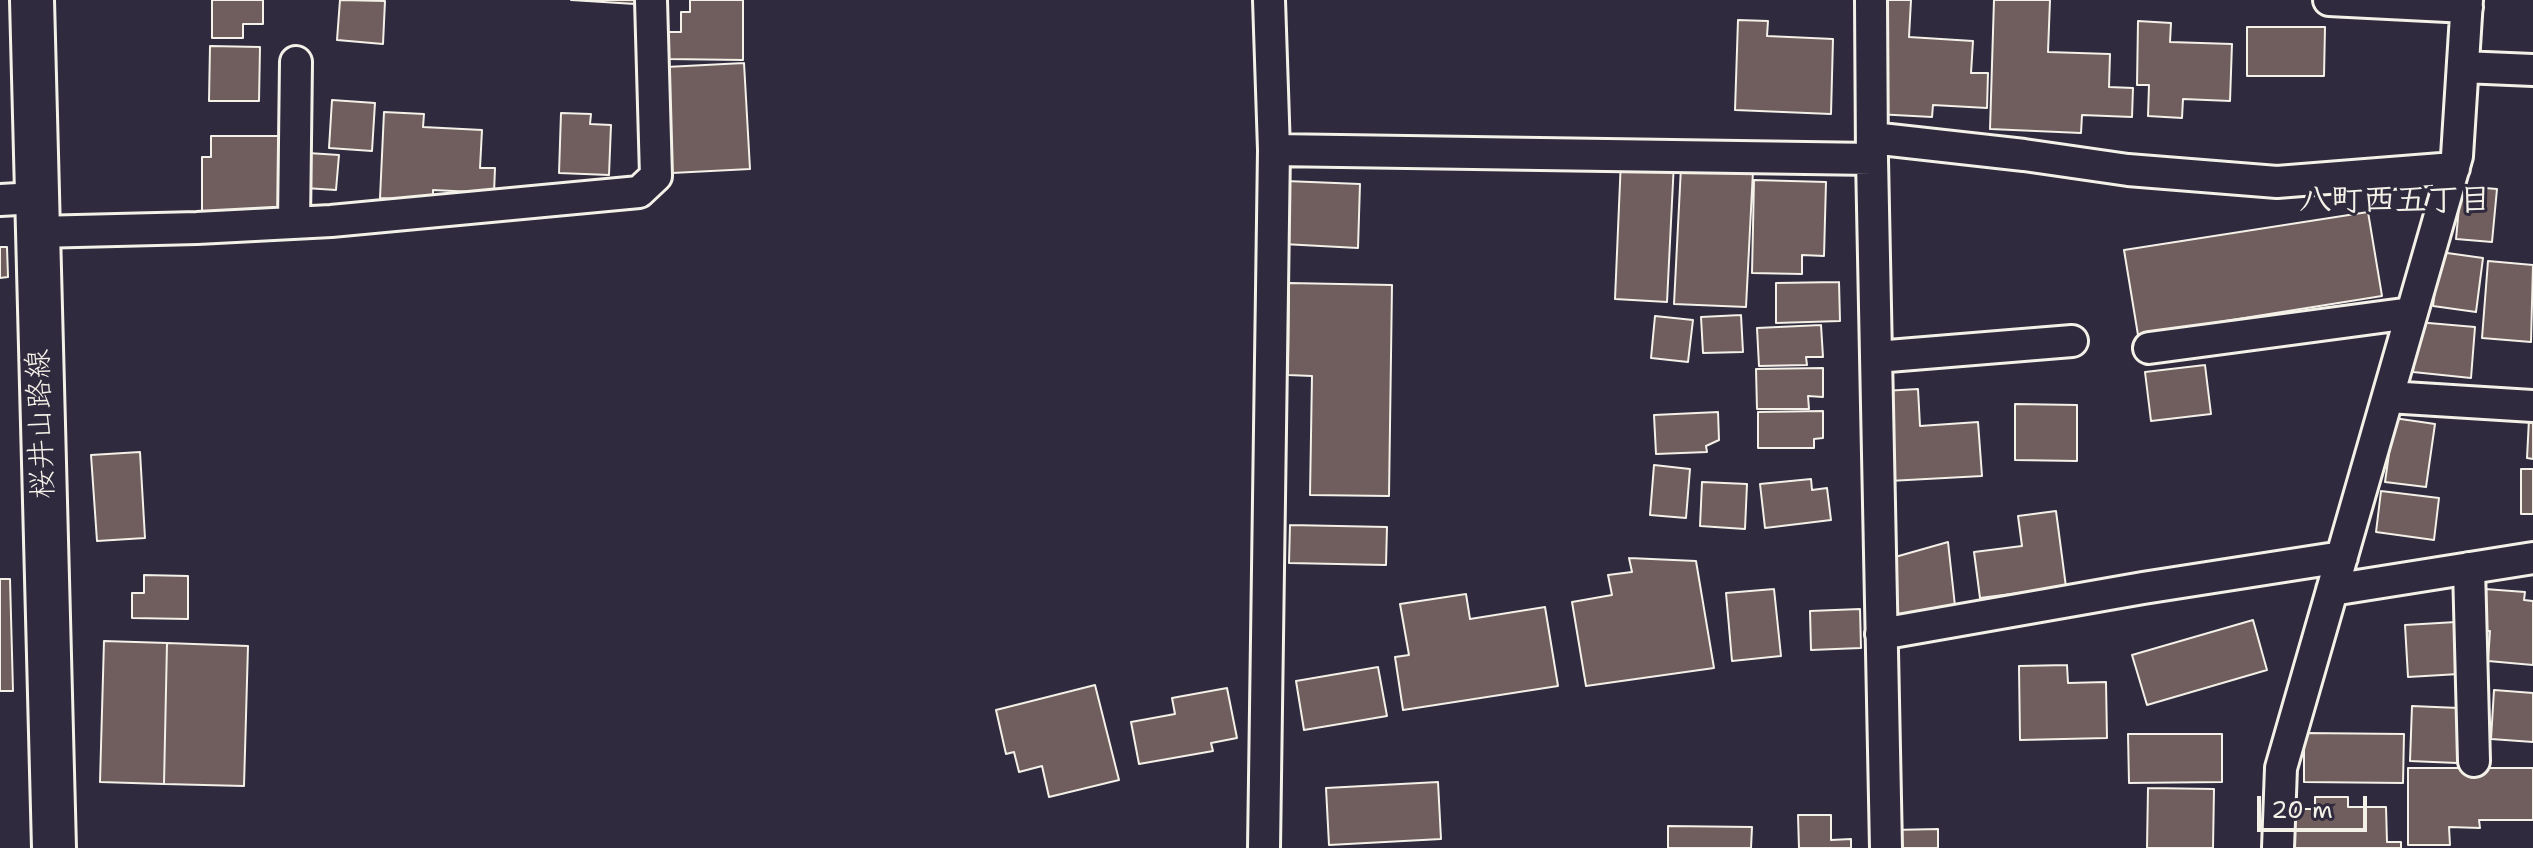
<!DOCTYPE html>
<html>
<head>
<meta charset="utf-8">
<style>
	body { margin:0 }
	#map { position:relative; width:2533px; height:848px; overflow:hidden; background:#2f2a3d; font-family:"Shantell Sans",sans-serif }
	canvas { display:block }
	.scale { position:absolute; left:2257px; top:796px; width:110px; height:36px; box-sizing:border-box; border:4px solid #f4f1e8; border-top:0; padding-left:10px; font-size:24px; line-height:28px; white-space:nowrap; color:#f4f1e8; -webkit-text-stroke:6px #2f2a3d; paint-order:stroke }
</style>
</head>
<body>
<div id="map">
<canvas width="2533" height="848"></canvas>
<div class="scale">20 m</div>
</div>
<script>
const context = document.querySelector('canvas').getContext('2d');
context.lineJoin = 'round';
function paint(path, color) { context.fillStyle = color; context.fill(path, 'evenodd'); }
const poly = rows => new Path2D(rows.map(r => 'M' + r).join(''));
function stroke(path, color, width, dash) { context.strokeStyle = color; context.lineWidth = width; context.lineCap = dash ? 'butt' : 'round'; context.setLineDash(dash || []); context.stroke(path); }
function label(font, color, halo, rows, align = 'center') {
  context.font = font + ' "Shantell Sans","Klee One",sans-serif'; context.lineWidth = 6; context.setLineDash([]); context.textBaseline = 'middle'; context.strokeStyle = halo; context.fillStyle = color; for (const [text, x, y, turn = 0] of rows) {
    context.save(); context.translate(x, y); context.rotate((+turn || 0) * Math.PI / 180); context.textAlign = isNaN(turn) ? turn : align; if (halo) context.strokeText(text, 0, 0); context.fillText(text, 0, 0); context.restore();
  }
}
const building = poly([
	[212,0,263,0,263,24,243,24,243,38,212,38,212,0],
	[340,0,385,1,383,44,337,40,340,0],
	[571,0,635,0,635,4,571,0],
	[690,0,743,0,743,60,667,59,667,32,681,32,681,12,690,12,690,0],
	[1882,0,1911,0,1909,37,1973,41,1971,73,1988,73,1987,108,1933,105,1932,117,1876,114,1882,0],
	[1994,0,2050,0,2048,52,2110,54,2109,87,2133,88,2132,117,2082,115,2081,133,1990,129,1994,0],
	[1738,20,1768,21,1767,36,1833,39,1831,114,1735,110,1738,20],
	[2138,21,2171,23,2170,42,2232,44,2230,101,2183,99,2182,118,2148,116,2149,85,2137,85,2138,21],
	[2247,27,2325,27,2324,76,2247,76,2247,27],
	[210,46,260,47,259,101,209,101,210,46],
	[744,63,750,169,672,173,666,67,744,63],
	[332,100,375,103,372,151,329,148,332,100],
	[384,112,424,114,423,127,482,130,480,168,495,168,494,193,433,190,433,201,380,198,384,112],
	[561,113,591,114,590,124,611,125,609,175,559,173,561,113],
	[211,136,279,136,278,212,202,211,202,157,211,157,211,136],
	[308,153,339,155,336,190,305,188,308,153],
	[1621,159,1674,162,1667,302,1615,299,1621,159],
	[1681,167,1753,171,1746,307,1674,304,1681,167],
	[1754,180,1826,182,1824,256,1802,255,1802,274,1752,273,1754,180],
	[1286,181,1360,184,1358,248,1283,244,1286,181],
	[2461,186,2497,189,2492,242,2456,239,2461,186],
	[2368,212,2382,296,2138,335,2124,250,2368,212],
	[0,247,7,247,8,277,0,278,0,247],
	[2440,252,2483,258,2476,312,2433,306,2440,252],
	[2488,261,2533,265,2531,342,2482,338,2488,261],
	[1839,282,1840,321,1776,323,1776,283,1839,282],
	[1289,283,1392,285,1389,496,1310,495,1312,376,1288,375,1289,283],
	[1741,315,1743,352,1703,353,1701,317,1741,315],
	[1655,316,1693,320,1688,362,1651,358,1655,316],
	[2417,322,2475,327,2471,378,2413,372,2417,322],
	[1821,325,1823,357,1806,357,1807,365,1759,366,1757,328,1821,325],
	[2205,365,2211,414,2151,421,2145,372,2205,365],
	[1823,368,1823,397,1808,396,1809,409,1757,409,1756,369,1823,368],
	[1918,389,1920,426,1978,422,1982,476,1889,481,1883,391,1918,389],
	[2015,404,2077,405,2077,461,2015,460,2015,404],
	[1823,411,1823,438,1814,439,1814,448,1758,448,1758,412,1823,411],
	[1718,412,1719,440,1706,446,1707,452,1656,454,1654,415,1718,412],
	[2394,418,2435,424,2426,487,2385,482,2394,418],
	[2529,419,2533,419,2533,459,2527,458,2529,419],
	[140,452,145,538,97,541,91,455,140,452],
	[1654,465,1690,469,1686,518,1650,515,1654,465],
	[2521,469,2533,469,2533,514,2521,514,2521,469],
	[1811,479,1812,490,1827,488,1831,520,1765,528,1760,484,1811,479],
	[1702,482,1747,484,1745,529,1700,526,1702,482],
	[2381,491,2439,498,2434,540,2376,532,2381,491],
	[2056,511,2066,587,1980,598,1974,552,2022,546,2018,516,2056,511],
	[1290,525,1387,527,1386,565,1289,563,1290,525],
	[1948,542,1955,606,1892,622,1888,559,1948,542],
	[1629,558,1696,561,1714,668,1586,686,1572,602,1612,595,1608,575,1632,572,1629,558],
	[144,575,188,576,188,619,132,618,132,593,144,593,144,575],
	[0,579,10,579,13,691,0,691,0,579],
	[1774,589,1781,656,1732,661,1726,593,1774,589],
	[2485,589,2525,592,2524,600,2533,601,2533,665,2488,661,2490,631,2482,631,2485,589],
	[1466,594,1470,619,1545,607,1558,686,1403,710,1395,657,1409,655,1400,604,1466,594],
	[1860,609,1861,648,1811,650,1810,611,1860,609],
	[2253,620,2267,670,2147,705,2132,655,2253,620],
	[2456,622,2459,674,2408,677,2405,625,2456,622],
	[104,641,167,643,164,784,100,782,104,641],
	[167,643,248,646,244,786,164,784,167,643],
	[2067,665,2068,683,2106,682,2107,738,2020,740,2019,666,2067,665],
	[1378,667,1387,716,1304,730,1296,681,1378,667],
	[1095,685,1119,780,1049,797,1042,766,1019,772,1014,752,1006,754,996,710,1095,685],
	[1227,688,1237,738,1211,743,1213,751,1139,764,1131,722,1175,714,1172,698,1227,688],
	[2494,690,2533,693,2533,742,2491,739,2494,690],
	[2412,706,2459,708,2457,763,2410,761,2412,706],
	[2304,733,2404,734,2403,783,2304,782,2304,733],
	[2128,734,2222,734,2222,782,2129,783,2128,734],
	[2408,768,2533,768,2533,820,2479,820,2480,828,2449,827,2450,845,2408,845,2408,768],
	[1438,782,1441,839,1329,845,1326,788,1438,782],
	[2148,788,2214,789,2213,848,2147,848,2148,788],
	[2315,797,2348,797,2348,807,2386,807,2387,842,2401,842,2401,848,2292,848,2291,809,2315,809,2315,797],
	[1798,815,1831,815,1831,840,1851,839,1851,848,1799,848,1798,815],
	[1668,826,1752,827,1751,848,1668,848,1668,826],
	[1938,829,1938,848,1893,848,1893,830,1938,829]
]);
const minor = poly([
	[1871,0,1872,159,1886,848],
	[2329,0,2467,7],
	[2463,67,2533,70],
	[1872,138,2024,155,2128,170,2277,182,2454,168],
	[1274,150,1872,159],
	[0,200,36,198],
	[294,223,296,62],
	[37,232,197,228,331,221,639,192,656,176,651,0],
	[2149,348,2411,313],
	[1876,357,2072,341],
	[2388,397,2533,406],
	[2469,568,2474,761],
	[2332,590,2533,558],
	[1881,634,2143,588,2342,557],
	[1264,848,1274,150,1269,0],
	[2278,848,2281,768,2457,156,2467,0]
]);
const secondary = poly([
	[32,0,54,848]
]);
const streetNames = [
	["桜井山路線",42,424,-92]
];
const neighbourhoodNames = [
	["八町西五丁目",2395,202]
];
paint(building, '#705d5d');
stroke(building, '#f4f1e8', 2);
stroke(minor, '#f4f1e8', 36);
stroke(secondary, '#f4f1e8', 48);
stroke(minor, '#2f2a3d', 30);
stroke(secondary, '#2f2a3d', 42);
label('30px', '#f4f1e8', '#2f2a3d', streetNames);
label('bold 32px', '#f4f1e8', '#2f2a3d', neighbourhoodNames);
</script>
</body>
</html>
